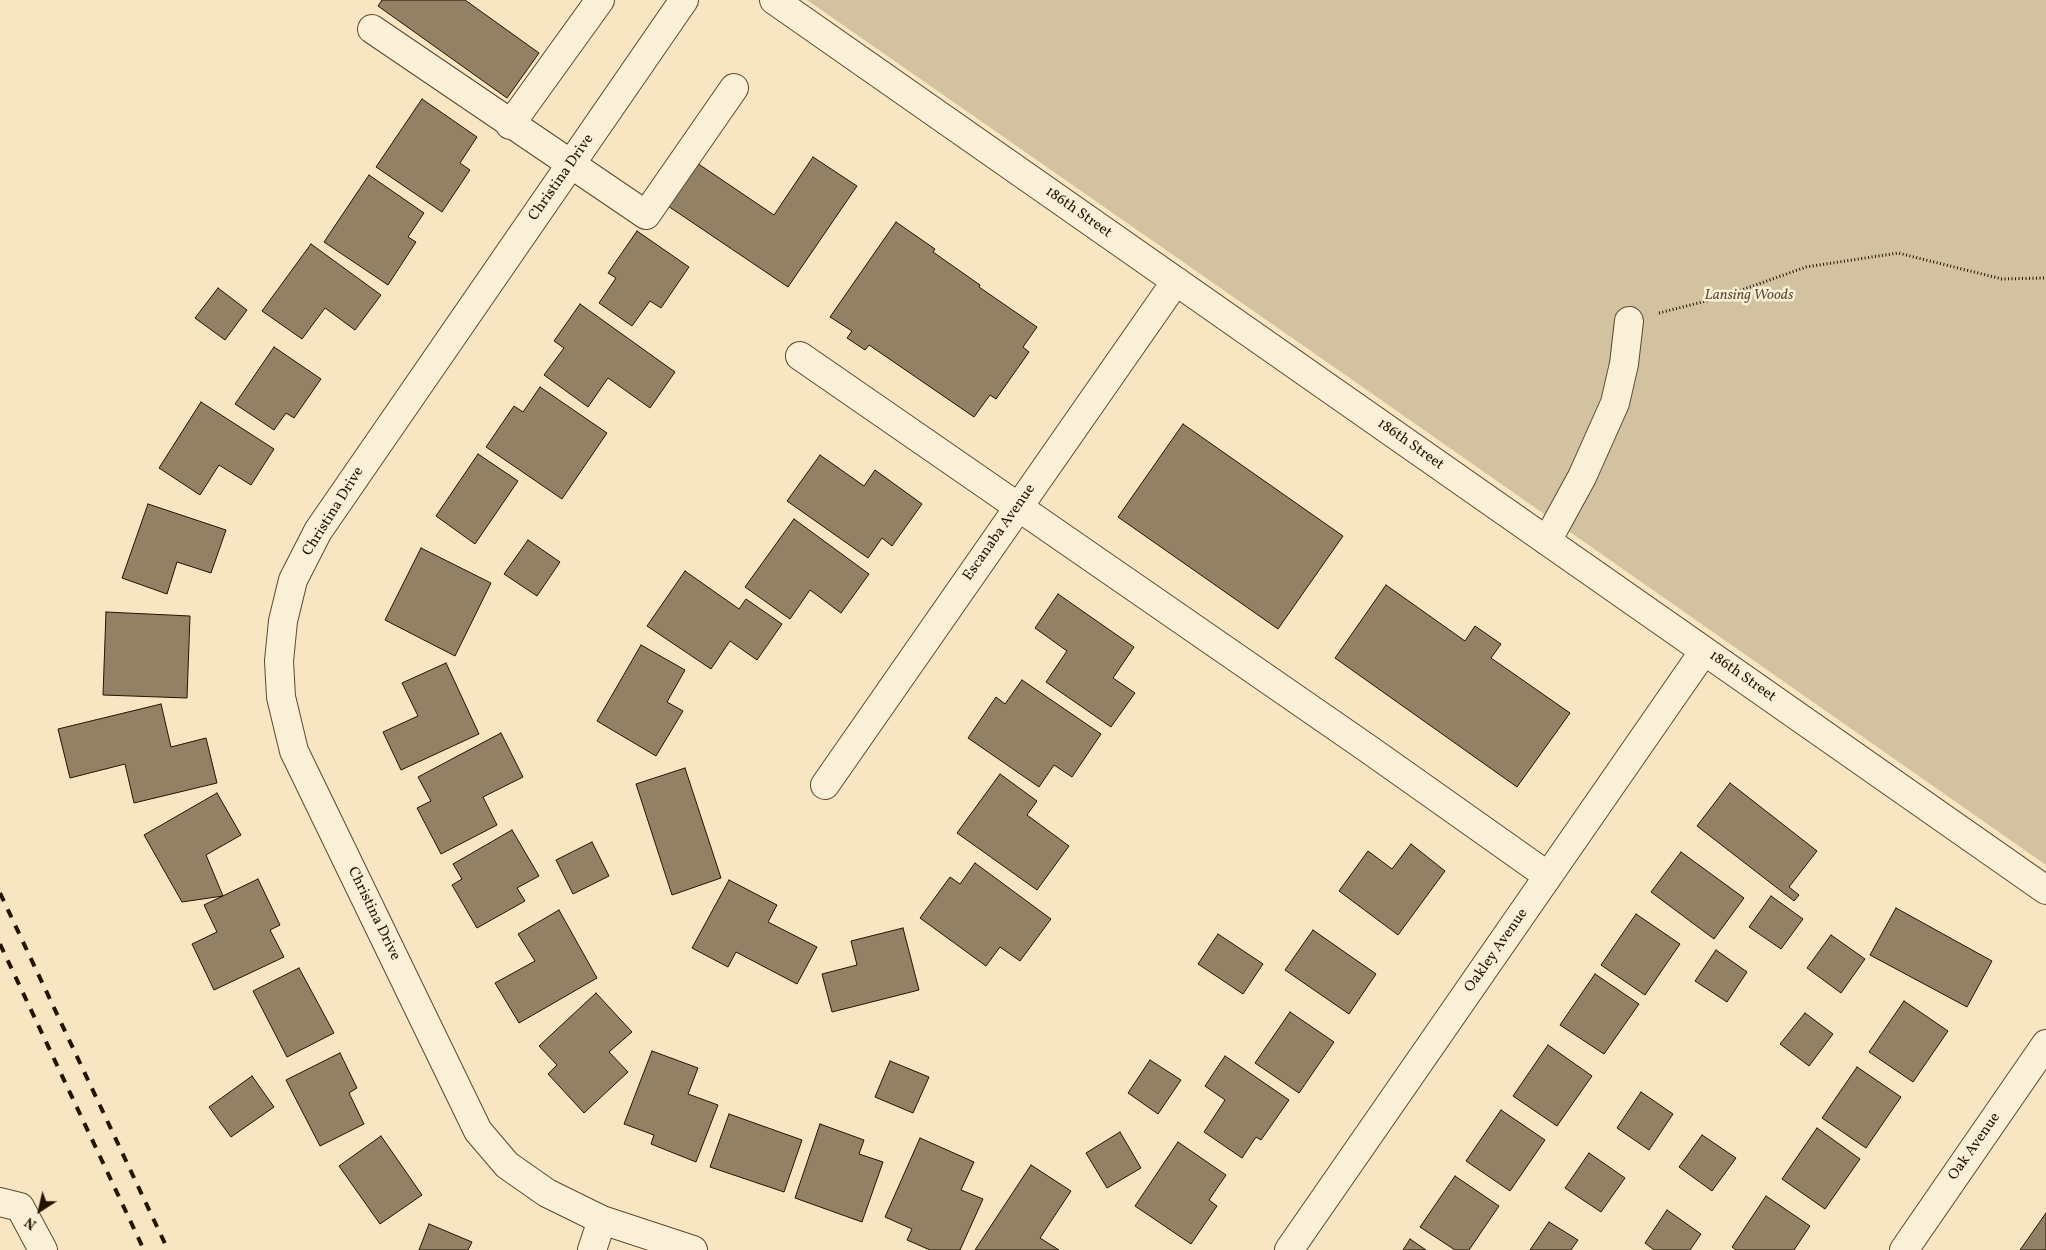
<!DOCTYPE html>
<html>
<head>
<meta charset="utf-8">
<style>
	body { margin:0 }
	#map { position:relative; width:2046px; height:1250px; overflow:hidden; background:#f7e6c1; font-family:Vollkorn,serif }
	canvas { display:block }
	.north { position:absolute; left:15px; top:1185px; width:50px; height:50px; -webkit-text-stroke:4px #faefd7; paint-order:stroke; rotate:215deg; font-size:14px; font-weight:700; line-height:20px; text-align:center; color:#251300 }
	.north::after { content:''; display:block; margin:auto; width:18px; height:22px; background:#251300; clip-path:polygon(50% 0,100% 100%,50% 72%,0 100%) }
</style>
</head>
<body>
<div id="map">
<canvas width="2046" height="1250"></canvas>
<div class="north">N</div>
</div>
<script>
const context = document.querySelector('canvas').getContext('2d');
context.lineJoin = 'round';
function paint(path, color) { context.fillStyle = color; context.fill(path, 'evenodd'); }
const poly = rows => new Path2D(rows.map(r => 'M' + r).join(''));
function stroke(path, color, width, dash) { context.strokeStyle = color; context.lineWidth = width; context.lineCap = dash ? 'butt' : 'round'; context.setLineDash(dash || []); context.stroke(path); }
function label(font, color, halo, rows, align = 'center') {
  context.font = font + ' Vollkorn,serif'; context.lineWidth = 5; context.setLineDash([]); context.textBaseline = 'middle'; context.strokeStyle = halo; context.fillStyle = color; for (const [text, x, y, turn = 0] of rows) {
    context.save(); context.translate(x, y); context.rotate((+turn || 0) * Math.PI / 180); context.textAlign = isNaN(turn) ? turn : align; if (halo) context.strokeText(text, 0, 0); context.fillText(text, 0, 0); context.restore();
  }
}
const green = poly([
	[807,0,2046,0,2046,865,1364,388]
]);
const building = poly([
	[382,0,465,0,539,53,507,98,378,6,382,0],
	[422,99,477,137,460,163,470,170,442,212,376,167,422,99],
	[813,157,857,186,788,287,665,204,694,161,774,215,813,157],
	[369,175,424,213,408,237,416,242,388,285,324,242,369,175],
	[896,222,935,249,933,252,980,285,979,287,1037,327,1023,347,1029,352,996,399,990,395,974,417,869,345,865,350,847,338,852,331,830,317,896,222],
	[637,231,689,267,661,308,650,301,632,326,599,303,616,278,608,273,637,231],
	[311,244,381,295,355,330,325,308,302,339,262,311,311,244],
	[218,288,247,310,225,340,195,318,218,288],
	[580,304,675,372,650,408,608,378,588,407,544,375,564,348,554,341,580,304],
	[274,347,321,379,294,418,286,413,274,430,235,404,274,347],
	[540,387,607,433,562,499,486,447,514,406,523,412,540,387],
	[201,402,274,449,251,485,219,465,200,495,159,468,201,402],
	[1183,424,1343,536,1278,629,1118,517,1183,424],
	[478,454,518,481,475,544,436,516,478,454],
	[820,455,864,486,875,470,922,504,892,546,882,538,868,558,787,501,820,455],
	[148,504,226,530,211,573,177,562,167,594,122,578,148,504],
	[794,519,869,574,841,613,810,590,790,619,745,587,794,519],
	[528,540,560,562,537,596,504,574,528,540],
	[421,548,491,583,455,656,385,620,421,548],
	[685,571,739,609,746,599,782,624,757,660,730,641,711,669,647,626,685,571],
	[1386,585,1465,641,1475,626,1501,644,1491,658,1570,713,1517,787,1335,658,1386,585],
	[1058,594,1134,647,1113,678,1135,693,1111,727,1046,682,1067,651,1035,628,1058,594],
	[106,612,190,616,187,698,103,695,106,612],
	[641,645,685,670,667,702,683,711,656,756,597,721,641,645],
	[446,663,479,734,401,770,383,732,418,716,402,683,446,663],
	[1022,680,1101,734,1072,777,1054,765,1039,787,968,738,996,697,1005,704,1022,680],
	[161,704,171,747,206,738,217,783,134,803,125,764,70,778,58,729,161,704],
	[501,733,523,777,483,797,497,825,441,854,417,808,431,801,418,777,501,733],
	[685,768,721,878,672,895,636,784,685,768],
	[1000,774,1037,801,1027,815,1069,846,1037,890,957,833,1000,774],
	[1730,783,1817,851,1789,887,1799,895,1794,901,1697,826,1730,783],
	[217,793,241,835,206,855,223,896,182,902,144,835,217,793],
	[512,830,539,876,517,888,525,901,477,928,452,885,462,879,453,864,512,830],
	[592,842,609,876,573,894,556,860,592,842],
	[1411,844,1445,871,1398,935,1339,891,1368,851,1392,869,1411,844],
	[1681,852,1744,898,1714,939,1651,892,1681,852],
	[975,863,1051,919,1020,961,1000,947,986,966,920,918,950,877,960,884,975,863],
	[258,879,280,925,270,930,284,957,214,990,192,944,217,932,204,905,258,879],
	[729,880,777,905,768,922,817,947,797,984,736,952,728,967,692,948,729,880],
	[1771,896,1803,919,1781,949,1749,927,1771,896],
	[1896,908,1992,961,1967,1007,1870,955,1896,908],
	[559,910,597,978,519,1023,495,983,535,961,518,934,559,910],
	[1636,914,1680,944,1645,995,1601,965,1636,914],
	[903,928,919,990,832,1012,822,974,857,965,851,941,903,928],
	[1313,930,1376,974,1349,1014,1285,970,1313,930],
	[1218,934,1263,964,1243,994,1198,964,1218,934],
	[1831,935,1865,959,1841,993,1807,968,1831,935],
	[1716,950,1747,972,1727,1002,1695,981,1716,950],
	[299,968,334,1033,287,1057,253,991,299,968],
	[1595,974,1639,1004,1604,1054,1560,1025,1595,974],
	[596,993,632,1032,609,1052,628,1072,584,1113,548,1074,557,1065,539,1046,596,993],
	[1904,1001,1948,1031,1913,1082,1869,1052,1904,1001],
	[1290,1012,1334,1042,1299,1093,1255,1063,1290,1012],
	[1805,1013,1833,1034,1809,1066,1780,1044,1805,1013],
	[1548,1045,1592,1076,1557,1126,1513,1096,1548,1045],
	[652,1051,698,1068,688,1094,718,1105,696,1162,651,1144,654,1135,624,1124,652,1051],
	[340,1053,357,1088,349,1093,364,1124,320,1146,286,1080,340,1053],
	[1225,1056,1289,1100,1261,1140,1256,1137,1242,1158,1204,1132,1225,1100,1205,1086,1225,1056],
	[1150,1060,1181,1080,1158,1114,1128,1093,1150,1060],
	[890,1061,929,1077,913,1113,875,1097,890,1061],
	[1857,1067,1901,1097,1866,1148,1822,1118,1857,1067],
	[252,1076,274,1107,231,1137,209,1107,252,1076],
	[1641,1092,1673,1114,1649,1150,1617,1128,1641,1092],
	[1501,1110,1545,1140,1510,1191,1466,1161,1501,1110],
	[729,1114,802,1140,784,1192,710,1167,729,1114],
	[820,1124,864,1140,859,1154,883,1162,862,1222,795,1198,820,1124],
	[1817,1128,1860,1159,1825,1209,1782,1179,1817,1128],
	[1120,1132,1141,1168,1107,1188,1086,1153,1120,1132],
	[1702,1135,1736,1158,1712,1191,1679,1167,1702,1135],
	[381,1136,422,1195,380,1224,339,1166,381,1136],
	[920,1138,974,1162,961,1190,983,1199,960,1250,930,1250,907,1240,912,1229,885,1217,920,1138],
	[1178,1142,1226,1175,1209,1200,1217,1206,1191,1244,1135,1206,1178,1142],
	[1589,1153,1625,1178,1601,1212,1565,1188,1589,1153],
	[1031,1165,1071,1191,1040,1238,1059,1250,975,1250,1031,1165],
	[1455,1176,1499,1206,1469,1250,1455,1250,1420,1227,1455,1176],
	[1766,1196,1810,1226,1794,1250,1736,1250,1732,1247,1766,1196],
	[1667,1210,1701,1234,1690,1250,1654,1250,1645,1243,1667,1210],
	[2046,1213,2046,1250,2020,1250,2046,1213],
	[1549,1222,1578,1240,1571,1250,1530,1250,1549,1222],
	[429,1224,472,1242,468,1250,419,1250,429,1224],
	[1410,1239,1426,1250,1403,1250,1410,1239]
]);
const path = poly([
	[1659,313,1722,297,1806,267,1898,253,2002,279,2046,278]
]);
const minor = poly([
	[774,0,2046,890],
	[372,29,646,215,734,88],
	[510,125,600,0],
	[800,356,1367,748,1548,876],
	[1547,541,1582,477,1615,403,1624,364,1629,321],
	[825,785,1176,281],
	[0,1202,20,1207,43,1250],
	[602,1220,693,1250],
	[592,1250,602,1220,547,1193,507,1165,478,1131,294,751,281,697,279,661,283,621,293,580,318,531,684,0],
	[1289,1250,1704,651],
	[1904,1250,2046,1044]
]);
const rail = poly([
	[0,893,168,1250],
	[0,944,144,1250]
]);
const streetNames = [
	["Christina Drive",562,178,-55],
	["186th Street",1078,213,35],
	["186th Street",1410,445,35],
	["Christina Drive",334,512,-58],
	["Escanaba Avenue",1000,533,-55],
	["186th Street",1742,677,35],
	["Christina Drive",373,914,64],
	["Oakley Avenue",1497,951,-55],
	["Oak Avenue",1975,1147,-55]
];
const parkNames = [
	["Lansing Woods",1749,296]
];
paint(green, '#d3c2a0');
paint(building, '#928164');
stroke(building, '#251300', 1);
stroke(minor, '#5a4830', 30);
stroke(path, '#251300', 3, [1, 2.5]);
stroke(minor, '#faefd7', 28);
stroke(rail, '#251300', 4, [9, 9]);
label('15px', '#251300', '#faefd7', streetNames);
label('italic 15px', '#625038', '#faefd7', parkNames);
</script>
</body>
</html>
